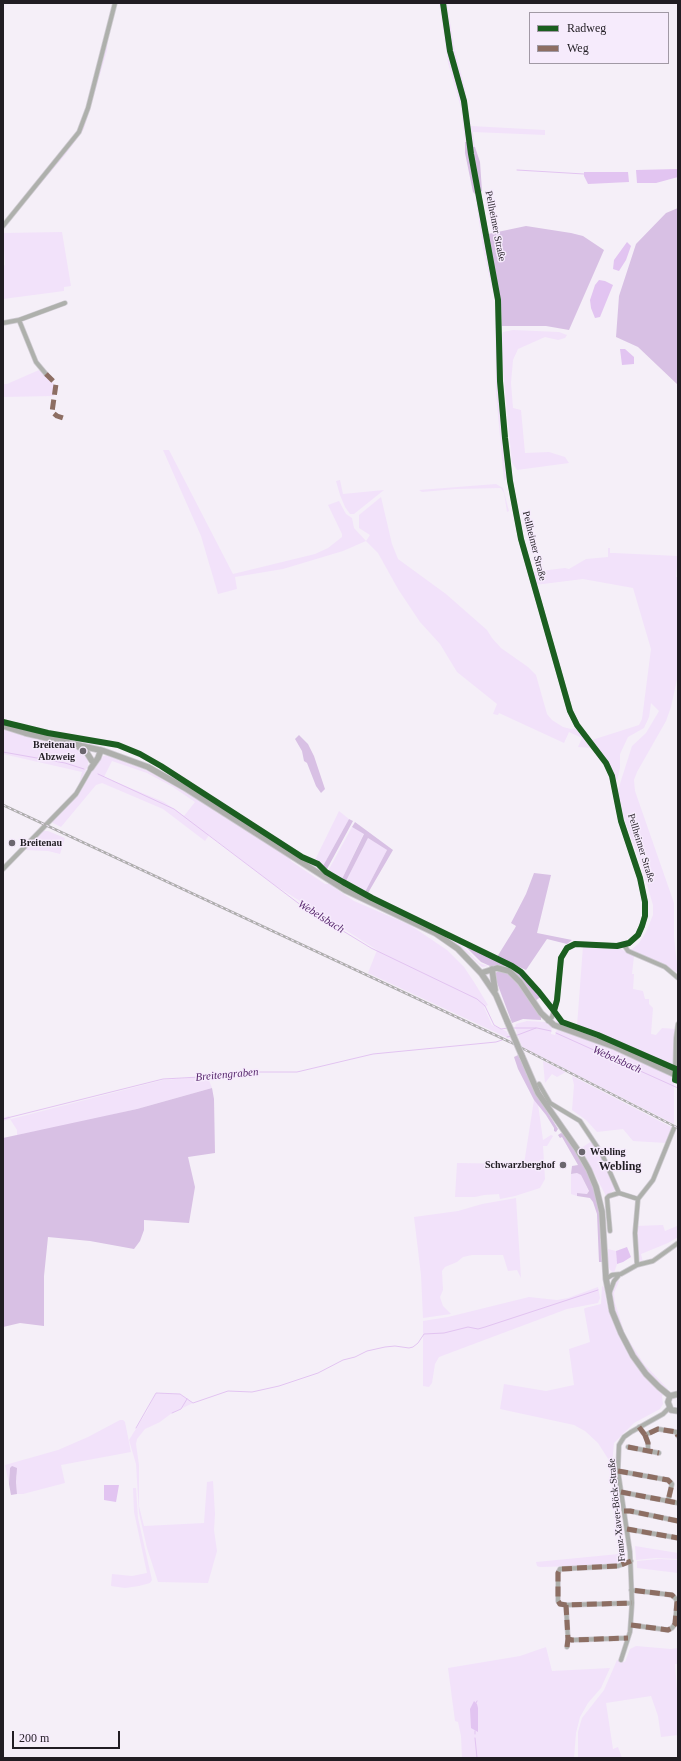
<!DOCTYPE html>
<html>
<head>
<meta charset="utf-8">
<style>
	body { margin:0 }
	#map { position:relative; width:681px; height:1761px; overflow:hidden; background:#f5eff8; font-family:"Times New Roman",serif }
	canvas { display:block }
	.frame { position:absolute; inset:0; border:4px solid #211d23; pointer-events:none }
	.legend { position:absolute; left:529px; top:12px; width:140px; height:52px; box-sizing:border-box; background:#f6ebfc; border:1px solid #a199a5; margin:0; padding:5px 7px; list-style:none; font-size:12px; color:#211d23 }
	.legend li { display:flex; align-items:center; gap:8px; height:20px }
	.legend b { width:20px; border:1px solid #a199a5 }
	.scale { position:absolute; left:12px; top:1731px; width:108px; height:18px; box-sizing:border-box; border:2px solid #211d23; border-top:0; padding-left:5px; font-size:12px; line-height:14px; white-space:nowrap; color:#211d23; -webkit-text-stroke:3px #f6ebfc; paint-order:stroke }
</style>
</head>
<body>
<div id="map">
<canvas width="681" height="1761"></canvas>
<div class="frame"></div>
<ul class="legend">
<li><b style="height:5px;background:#1b5e20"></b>Radweg</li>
<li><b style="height:5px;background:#8d6e63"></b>Weg</li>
</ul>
<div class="scale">200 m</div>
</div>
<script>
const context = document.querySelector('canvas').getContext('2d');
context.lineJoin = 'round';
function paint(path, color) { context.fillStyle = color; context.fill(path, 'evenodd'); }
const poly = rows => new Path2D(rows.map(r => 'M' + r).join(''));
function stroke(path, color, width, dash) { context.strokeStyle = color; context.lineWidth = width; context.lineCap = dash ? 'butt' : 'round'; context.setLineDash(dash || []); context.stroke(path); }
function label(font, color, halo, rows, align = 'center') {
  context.font = font + ' "Times New Roman",serif'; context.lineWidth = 3; context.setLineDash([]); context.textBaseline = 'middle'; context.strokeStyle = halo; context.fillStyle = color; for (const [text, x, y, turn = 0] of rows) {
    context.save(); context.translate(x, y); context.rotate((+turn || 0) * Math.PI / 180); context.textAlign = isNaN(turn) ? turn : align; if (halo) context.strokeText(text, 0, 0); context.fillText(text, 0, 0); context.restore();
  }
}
const green = poly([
	[439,3,441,3,448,49,459,87,463,108,468,142,465,142,461,108,448,63],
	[445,3,447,3,455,51,465,88,471,126,545,130,545,135,473,132,475,147,471,146,452,49],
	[108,37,107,51,84,129,66,154,14,215,76,139,83,128,88,114],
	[475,194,477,194,495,299,499,382,507,478,504,481,496,393,495,301,483,249],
	[62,232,71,286,64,287,64,291,3,299,3,266,5,265,3,233],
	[513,330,559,332,567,335,565,338,558,340,545,337,518,349,513,360,511,383,513,408,521,410,525,453,549,452,565,457,569,463,517,470,512,463,503,370,501,337,503,332],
	[39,370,54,384,54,396,3,397,3,384,7,384],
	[163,450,169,450,233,574,315,554,328,548,342,537,342,534,328,505,339,501,346,514,352,518,354,528,366,541,370,535,359,528,359,515,381,497,392,544,398,559,446,594,487,630,492,638,501,648,528,667,536,675,547,714,552,720,563,727,571,729,576,728,592,748,578,747,582,738,569,732,564,743,499,713,498,715,493,714,497,704,457,672,440,644,420,622,398,589,378,553,366,541,343,551,283,569,235,577,237,589,218,594,201,536],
	[340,480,343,494,384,490,354,514,350,514,345,507,340,495,336,481],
	[496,484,503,488,509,511,507,512,504,493,501,488,456,489,422,492,419,490],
	[608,548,610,548,610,553,614,553,678,556,676,577,678,577,678,675,671,707,666,721,637,772,634,780,635,791,674,903,674,937,678,973,663,964,631,950,639,943,646,932,653,915,653,905,639,858,624,819,618,790,632,746,646,733,659,711,651,703,649,717,644,728,628,737,620,754,620,768,617,781,611,767,592,740,639,725,642,719,651,649,633,588,583,579,535,585,532,572,565,568,569,569,586,559,608,557],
	[10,725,96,743,97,744,95,745,32,732,12,727],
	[3,728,73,746,82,750,88,757,88,766,79,784,82,772,3,754],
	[107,755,149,771,168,780,212,808,215,811,290,858,291,861,325,884,329,884,354,901,410,925,447,950,464,967,474,982,488,1005,484,1007,492,1025,506,1031,512,1040,368,973,377,950,273,884,209,835,205,841,163,809,102,783,96,785,61,827,51,822,69,803,103,756],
	[112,761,147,773,173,787,195,802,184,816,164,802,104,777],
	[211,799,304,860,315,864,316,867,313,867,209,801],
	[339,811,349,819,323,866,314,862],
	[352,827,364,833,342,879,328,871],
	[43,831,48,831,65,838,60,854,48,851,25,850],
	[368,838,387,850,365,892,346,881],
	[377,901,443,932,459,942,479,963,488,966,482,967,463,949,439,932,381,905],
	[583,946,621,949,634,956,632,974,634,974,633,989,643,991,645,999,649,999,649,1004,653,1008,651,1034,656,1035,662,1028,676,1029,675,1067,577,1026],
	[555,1014,562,1023,620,1045,673,1069,669,1069,605,1041,565,1028,556,1022],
	[527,1021,545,1022,552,1026,551,1034,555,1035,557,1029,593,1041,674,1076,674,1124,522,1047,515,1027,516,1024],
	[543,1061,566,1072,557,1077,552,1074,545,1083],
	[572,1076,673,1128,666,1143,633,1141,623,1129,597,1132,586,1120,572,1110,574,1085],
	[203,1077,208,1078,212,1088,137,1109,69,1125,17,1135,17,1130,10,1119,3,1121,3,1118,9,1116,11,1119,163,1080],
	[534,1100,538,1104,543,1140,551,1135,553,1136,547,1146,543,1146,545,1179,540,1188,515,1196,500,1199,499,1194,484,1195,475,1197,455,1197,457,1163,524,1164],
	[592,1141,606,1167,616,1189,606,1196,581,1148],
	[577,1173,581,1175,589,1192,587,1194,577,1193,577,1196,571,1194,571,1174],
	[516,1198,521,1278,517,1270,508,1271,503,1255,472,1255,463,1257,457,1262,445,1267,442,1271,443,1290,440,1297,443,1306,451,1314,423,1318,421,1275,414,1217,458,1211,482,1204],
	[663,1225,665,1231,677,1226,678,1237,668,1243,641,1254,643,1262,641,1262,638,1257,636,1226],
	[608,1249,616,1251,617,1264,614,1273,610,1270,608,1266],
	[618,1280,619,1281,614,1293,615,1303,625,1334,644,1364,668,1389,668,1390,648,1373,638,1360,617,1321,613,1303,612,1293,612,1289],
	[602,1286,604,1287,607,1305,614,1325,624,1346,637,1366,663,1395,662,1396,663,1404,660,1409,634,1423,614,1443,612,1465,598,1443,585,1431,574,1425,500,1409,504,1384,546,1391,574,1385,569,1349,590,1342,584,1309,585,1308,601,1304],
	[598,1287,600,1298,598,1303,567,1309,439,1357,435,1364,432,1383,429,1387,423,1386,423,1321,448,1317,529,1297,557,1300,568,1298],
	[156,1393,180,1394,193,1403,172,1413,160,1422,145,1429,137,1439,136,1444,139,1465,139,1506,144,1526,204,1523,207,1482,213,1481,215,1514,214,1530,217,1551,208,1583,158,1582,147,1548,139,1513,136,1464,129,1440,147,1411],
	[120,1420,123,1420,125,1422,131,1452,61,1465,65,1483,23,1494,17,1494,16,1482,17,1475,10,1468,9,1484,5,1465,58,1450,88,1437],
	[133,1488,136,1488,138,1518,152,1580,150,1583,139,1586,125,1588,111,1586,112,1574,132,1576,147,1573,134,1512],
	[635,1546,678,1553,678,1559,656,1558,636,1560],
	[619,1554,623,1556,624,1558,623,1562,617,1565,540,1567,537,1566,536,1562],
	[659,1559,678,1560,678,1573,637,1568,637,1561],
	[636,1646,671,1649,678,1648,678,1664,675,1664,678,1702,678,1735,661,1737,658,1716,651,1696,606,1703,613,1749,618,1747,622,1758,578,1758,578,1732,582,1718,604,1690,617,1660,625,1662,630,1649],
	[546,1647,552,1671,610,1668,601,1688,588,1703,580,1717,576,1733,574,1758,462,1758,461,1736,458,1722,455,1721,448,1668,520,1656]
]);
const forest = poly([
	[465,142,468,142,477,194,475,194,473,192,465,153],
	[471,146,475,147,480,162,482,191,480,193],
	[678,208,678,385,638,347,616,337,619,296,636,244,666,213],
	[526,226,571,233,583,236,604,250,569,330,546,326,502,326,501,305,488,234],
	[299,735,308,744,314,756,325,789,321,793,316,786,307,763,304,761,302,751,295,739],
	[349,819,353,821,327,869,323,866],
	[355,822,393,850,368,893,365,892,387,850,368,838,346,881,342,879,364,834,352,827],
	[534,873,551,875,537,933,572,940,567,944,547,939,526,970,497,957,515,928,516,926,511,923,526,894],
	[463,944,507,963,518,971,542,996,535,1001,522,980,512,970,505,966,490,966,481,962],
	[499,971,504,971,512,976,541,1016,541,1020,523,1019,512,1023,496,980,495,973],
	[518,1055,537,1095,558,1129,556,1132,554,1131,554,1128,546,1115,534,1100,518,1069,514,1057],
	[212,1088,214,1099,215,1153,188,1157,195,1187,189,1223,144,1220,144,1230,140,1241,134,1249,90,1241,48,1237,44,1276,44,1326,20,1323,3,1327,3,1138,137,1109],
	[561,1133,564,1134,587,1170,594,1188,599,1206,602,1262,599,1262,597,1214,593,1202,590,1198,577,1196,577,1193,587,1194,589,1191,581,1175,577,1173,571,1174,572,1166,578,1165,562,1137,560,1138,558,1135],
	[12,1466,17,1468,16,1482,17,1494,11,1495,9,1484,10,1468]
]);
const water = poly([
	[678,169,678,177,656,183,637,183,636,170],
	[584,172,628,172,629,182,588,184,584,176],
	[627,242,631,246,626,260,619,271,613,269,614,260],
	[599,280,605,281,613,285,600,317,595,318,591,308,590,300,595,285],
	[620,349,625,349,634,357,634,364,622,365],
	[627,1247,631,1257,623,1262,617,1264,616,1251],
	[104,1485,119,1485,116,1502,104,1500],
	[474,1701,477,1704,478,1708,478,1732,471,1728,470,1709]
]);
const stream = poly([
	[517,170,584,174],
	[3,752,65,763,84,769],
	[98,774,174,809,302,906,371,948,477,999,485,1006,494,1025,501,1029,508,1028],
	[513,1028,537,1028,551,1031],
	[556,1033,678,1088],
	[515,1036,536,1028],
	[507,1037,512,1036],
	[3,1119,163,1079,219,1076,243,1072,297,1072,373,1054,496,1042,502,1040],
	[172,1413,181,1409,187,1399],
	[136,1428,156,1393,180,1394,193,1403,228,1391,252,1392,279,1386,318,1373,343,1360,355,1357,367,1351,385,1347,395,1346,409,1348,413,1347,418,1343,424,1334,444,1333,468,1327,478,1329,485,1327,598,1290],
	[476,1703,477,1701],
	[475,1734,475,1731],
	[475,1738,477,1758]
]);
const street = poly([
	[443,3,450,51,464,101,471,154,498,300,500,381,505,438,510,481,521,539,570,711,577,725,606,763,612,776,621,821,640,878,645,902,645,916,642,926,638,935,629,943,617,946,575,944,567,948,561,958,557,1000,552,1017,548,1021],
	[3,226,79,132,88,108,115,3],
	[19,320,36,362,46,374],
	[3,323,19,320,65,303],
	[3,722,6,723,5,727],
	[3,869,76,794,91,768],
	[624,945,628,951,665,967,678,978],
	[675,1075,676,1038,678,1024],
	[539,1084,550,1103,580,1121,602,1154,619,1193],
	[610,1231,607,1198,609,1196,619,1193,638,1199],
	[637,1265,635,1233,638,1199,653,1180,674,1128],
	[606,1279,612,1275,621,1274,637,1265,653,1261,678,1243],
	[609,1294,614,1281,619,1275],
	[639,1427,645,1435,658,1429,676,1432,678,1436],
	[645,1435,648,1443,648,1450],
	[628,1447,659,1453],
	[618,1471,668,1480,672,1484,668,1501],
	[621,1492,678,1503],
	[624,1511,630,1511,678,1521],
	[627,1529,678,1538],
	[631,1561,618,1566,560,1569,558,1573,558,1601,560,1604,566,1605,632,1603],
	[566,1605,568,1639,572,1640,628,1638],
	[631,1625,668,1630,672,1628,675,1624,677,1602,676,1599,672,1595,631,1590],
	[567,1647,568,1639],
	[621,1660,630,1632,632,1603,630,1552,618,1471,619,1445,624,1437,631,1432,663,1414,669,1408]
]);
const secondary = poly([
	[3,726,25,733,104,751,148,767,185,788,345,890,435,933,458,949,481,973,496,995,507,1021],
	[79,747,87,753,92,761],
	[91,768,98,758,101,750],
	[492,969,495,990],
	[481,973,497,968,509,971,520,982,541,1013,554,1025,615,1047,678,1076],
	[522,1056,538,1093,577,1149,589,1170,596,1187,602,1212,606,1279,609,1294,612,1311,621,1333,633,1356,646,1374,659,1387,670,1396],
	[678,1394,670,1396,668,1402,671,1410,678,1411]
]);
const rail = poly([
	[3,805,510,1042,678,1128]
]);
const secondaryBridge = poly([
	[507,1021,522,1056]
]);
const quiet = poly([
	[46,374,56,384,52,412,57,416,66,419],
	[639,1427,645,1435,658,1429,676,1432,678,1436],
	[645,1435,648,1443,648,1450],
	[628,1447,659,1453],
	[618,1471,668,1480,672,1484,668,1501],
	[621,1492,678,1503],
	[624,1511,630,1511,678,1521],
	[627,1529,678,1538],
	[631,1561,618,1566,560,1569,558,1573,558,1601,560,1604,566,1605,632,1603],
	[566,1605,568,1639,572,1640,628,1638],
	[631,1625,668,1630,672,1628,675,1624,677,1602,676,1599,672,1595,631,1590],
	[567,1647,568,1639]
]);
const cycleway = poly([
	[443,3,450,51,464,101,471,154,498,300,500,381,505,438,510,481,521,539,570,711,577,725,606,763,612,776,621,821,640,878,645,902,645,916,642,926,638,935,629,943,617,946,575,944,567,948,561,958,557,1000,554,1011],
	[3,722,48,733,118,745,140,754,161,766,302,857,318,864,326,872,343,882,372,898,512,966,521,972,539,992,554,1011,562,1022,598,1035,676,1069,675,1080,678,1081]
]);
const markers = [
	[83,751,4,"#6b666e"],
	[12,843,4,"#6b666e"],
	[582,1152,4,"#6b666e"],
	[563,1165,4,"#6b666e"]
];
const streetNames = [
	["Pellheimer Straße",495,226,79],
	["Pellheimer Straße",534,546,76],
	["Pellheimer Straße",641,848,73],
	["Franz-Xaver-Böck-Straße",617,1510,-96]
];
const poiNames = [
	["Breitenau",75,745],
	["Abzweig",75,757],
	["Breitenau",20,843,"left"],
	["Webling",590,1152,"left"],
	["Schwarzberghof",555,1165]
];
const waterNames = [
	["Webelsbach",321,917,32],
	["Webelsbach",617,1060,24],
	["Breitengraben",227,1075,-5]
];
const quarterNames = [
	["Webling",620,1167]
];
paint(green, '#f2e2fa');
paint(forest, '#d8c0e4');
paint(water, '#e2c4f1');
stroke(stream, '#e2c4f1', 1);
stroke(street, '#cecad1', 5.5);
stroke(secondary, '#cecad1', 7);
stroke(street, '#aeb0ac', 4);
stroke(secondary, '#aeafac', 5.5);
stroke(rail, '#aeadad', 2.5);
stroke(rail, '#f6ebfc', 1, [3]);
stroke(secondaryBridge, '#cecad1', 7, []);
stroke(secondaryBridge, '#aeafac', 5.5);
stroke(quiet, '#8d6e63', 5, [10, 5]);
stroke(cycleway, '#1b5e20', 6);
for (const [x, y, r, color] of markers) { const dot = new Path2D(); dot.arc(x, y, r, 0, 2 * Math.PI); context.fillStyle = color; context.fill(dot); stroke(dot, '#f6ebfc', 1.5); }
label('10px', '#211d23', '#f6ebfc', streetNames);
label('bold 10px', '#211d23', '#f6ebfc', poiNames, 'right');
label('italic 11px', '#56266c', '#f6ebfc', waterNames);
label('bold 12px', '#211d23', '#f6ebfc', quarterNames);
</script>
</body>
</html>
